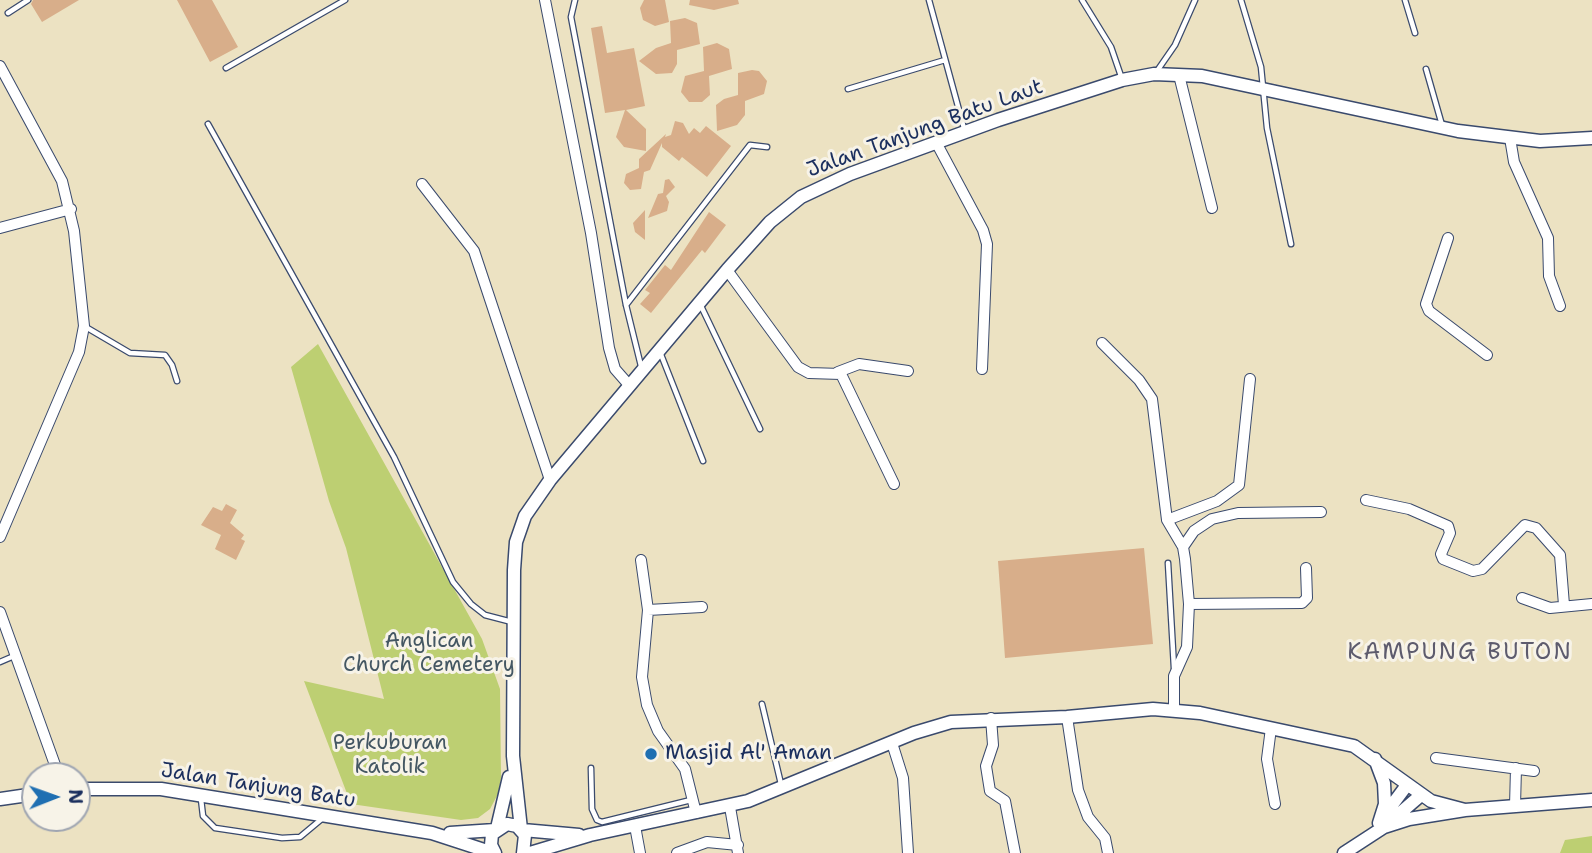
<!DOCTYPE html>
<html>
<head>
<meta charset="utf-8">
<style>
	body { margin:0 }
	#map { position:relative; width:1592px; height:853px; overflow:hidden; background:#ece2c2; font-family:"Shantell Sans",sans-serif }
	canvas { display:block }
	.north { position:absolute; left:21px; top:762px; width:70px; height:70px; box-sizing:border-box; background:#f7f3e8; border:2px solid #9fa5b1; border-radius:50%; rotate:89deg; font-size:19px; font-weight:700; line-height:28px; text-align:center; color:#1b2f5e }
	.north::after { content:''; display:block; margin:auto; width:24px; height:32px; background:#1f6fb2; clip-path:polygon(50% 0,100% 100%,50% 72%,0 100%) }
</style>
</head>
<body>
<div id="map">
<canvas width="1592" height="853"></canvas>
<div class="north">N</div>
</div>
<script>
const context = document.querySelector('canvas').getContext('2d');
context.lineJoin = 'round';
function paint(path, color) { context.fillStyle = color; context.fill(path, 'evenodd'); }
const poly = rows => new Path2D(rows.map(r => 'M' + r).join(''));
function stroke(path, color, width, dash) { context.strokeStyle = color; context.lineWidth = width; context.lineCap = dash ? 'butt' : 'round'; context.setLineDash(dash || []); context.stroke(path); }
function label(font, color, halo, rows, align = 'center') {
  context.font = font + ' "Shantell Sans",sans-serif'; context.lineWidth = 6; context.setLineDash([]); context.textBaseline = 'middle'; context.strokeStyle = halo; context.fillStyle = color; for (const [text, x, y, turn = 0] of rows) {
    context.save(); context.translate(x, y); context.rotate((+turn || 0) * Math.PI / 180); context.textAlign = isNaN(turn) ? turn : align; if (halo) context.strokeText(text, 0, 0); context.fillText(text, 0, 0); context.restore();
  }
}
const green = poly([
	[318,344,482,639,500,689,501,778,498,794,490,809,478,818,461,820,351,804,304,681,384,699,346,548,329,501,291,367],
	[1592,836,1592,853,1560,853,1565,840]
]);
const building = poly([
	[33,0,79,0,42,22,31,4],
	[177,0,212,0,238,47,210,62],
	[644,0,665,0,669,22,655,26,643,20,640,8],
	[690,0,738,0,739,4,714,10,689,5],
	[685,18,697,23,700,44,677,50,677,64,672,73,656,74,639,61,656,48,671,43,670,21],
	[602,26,607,53,634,48,645,106,626,110,646,129,646,151,624,147,616,137,625,110,605,113,591,28],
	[717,43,729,49,732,69,709,76,710,95,702,102,689,102,681,92,685,76,704,71,703,47],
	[752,70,759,71,767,81,764,94,745,101,745,115,737,125,717,131,716,105,724,99,738,95,738,73],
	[675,121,683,123,689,134,694,128,700,133,706,126,731,146,707,177,682,157,679,161,662,147,662,143,650,170,644,172,641,189,630,190,624,183,626,174,639,168,639,159,666,134,665,137,671,135],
	[669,179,675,187,666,196,669,202,667,211,648,218,658,194,663,193,665,180],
	[645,210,645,240,635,232,633,223],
	[709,212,726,225,705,253,702,250,651,313,640,304,650,293,645,290,665,265,671,270],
	[226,504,237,510,230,523,244,535,241,539,245,541,236,560,215,549,221,535,201,525,213,507,222,511],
	[1144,548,1153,644,1005,658,998,561]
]);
const service = poly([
	[575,0,571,17,626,305,641,366],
	[929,0,965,132],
	[1082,0,1111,47,1122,79],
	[1241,0,1261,67,1267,128,1291,244],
	[1405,0,1415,33],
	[8,13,28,0],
	[226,68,345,0],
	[1426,69,1442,125],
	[1157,71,1175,45,1195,0],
	[848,89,945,60],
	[208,124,394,457,453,582,471,604,485,615,512,622],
	[626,305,750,145,767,147],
	[701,306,760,429],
	[84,326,130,353,165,355,172,365,177,381],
	[660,352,703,461],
	[1168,563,1174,668],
	[0,662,14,656],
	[762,704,781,784],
	[591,768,592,809,597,820,602,822,691,800],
	[201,799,203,816,215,828,282,838,300,837,324,817]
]);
const minor = poly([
	[545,0,591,233,609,348,615,369,629,385],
	[0,66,62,181,74,231,84,326,79,352,0,537],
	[1179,75,1212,208],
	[1510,138,1514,162,1548,238,1549,276,1560,306],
	[937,144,983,230,987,244,982,369],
	[422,184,474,251,550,480],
	[0,228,71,209],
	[1448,238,1426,304,1429,311,1487,355],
	[727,270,798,367,809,373,841,374,894,484],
	[1102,343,1139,380,1152,399,1167,520,1183,547,1185,559,1189,604,1187,647,1174,676,1174,709],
	[838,372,859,364,908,371],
	[1366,500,1409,509,1448,526,1450,533,1441,554,1443,559,1473,571,1482,569,1525,525,1536,528,1560,555,1564,605],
	[1167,520,1217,501,1239,485,1250,379],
	[1183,547,1194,531,1212,519,1238,513,1321,512],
	[641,560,648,610,642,677,647,705,658,731,685,769,696,813],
	[1522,598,1550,608,1592,604],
	[1189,604,1302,603,1307,598,1306,568],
	[648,610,702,607],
	[0,612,59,776],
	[1067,717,1078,790,1088,817,1105,838,1108,853],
	[991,718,993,745,986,766,990,791,1005,801,1015,853],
	[1271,728,1267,759,1275,804],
	[892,743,903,778,908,853],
	[1436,758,1534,771],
	[1515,806,1516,768],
	[730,807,738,853],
	[635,826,640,853],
	[677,853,707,842,738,845]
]);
const tertiary = poly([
	[1375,759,1384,783,1385,804,1379,823],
	[77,789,161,789,432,833,493,853],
	[0,799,35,794],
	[1383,817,1407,785],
	[1384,827,1409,819,1465,810,1592,800],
	[497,828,509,777],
	[521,829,513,756,514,570,516,542,525,516,550,480,727,270,770,222,801,197,850,174,998,120,1122,80,1154,74,1202,76,1458,131,1540,141,1592,138],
	[523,830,579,835],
	[450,833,495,830],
	[495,853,491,845,492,834,507,824,517,826,525,835,523,853],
	[530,853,590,835,748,801,914,733,951,722,1067,717,1153,709,1200,713,1354,746,1431,801,1465,810],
	[1344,853,1384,827,1421,795]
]);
const markers = [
	[651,754,7,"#1f6fb2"]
];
const streetNames = [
	["Jalan Tanjung Batu Laut",925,129,-20],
	["Jalan Tanjung Batu",258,786,9]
];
const parkNames = [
	["Anglican",429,642],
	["Church Cemetery",429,666],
	["Perkuburan",390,744],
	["Katolik",390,768]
];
const poiNames = [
	["Masjid Al' Aman",665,754]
];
const neighbourhoodNames = [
	["KAMPUNG BUTON",1460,653]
];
paint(green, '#bdcf72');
paint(building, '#d8ae8a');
stroke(service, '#3a4a6d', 7);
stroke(minor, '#3a4a6d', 12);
stroke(tertiary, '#3a4a6d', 15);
stroke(service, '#fff', 4.5);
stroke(minor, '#fff', 10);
stroke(tertiary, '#fff', 12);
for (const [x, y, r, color] of markers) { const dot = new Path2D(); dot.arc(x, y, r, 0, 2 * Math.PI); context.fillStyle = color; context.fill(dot); stroke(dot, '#f7f3e8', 2.5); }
label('21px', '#1b2f5e', '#f7f3e8', streetNames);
label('21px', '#445763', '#f7f3e8', parkNames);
label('21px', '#1b2f5e', '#f7f3e8', poiNames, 'left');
context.letterSpacing = '2px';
label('23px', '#5d5b6d', '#f7f3e8', neighbourhoodNames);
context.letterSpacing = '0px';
</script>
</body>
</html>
